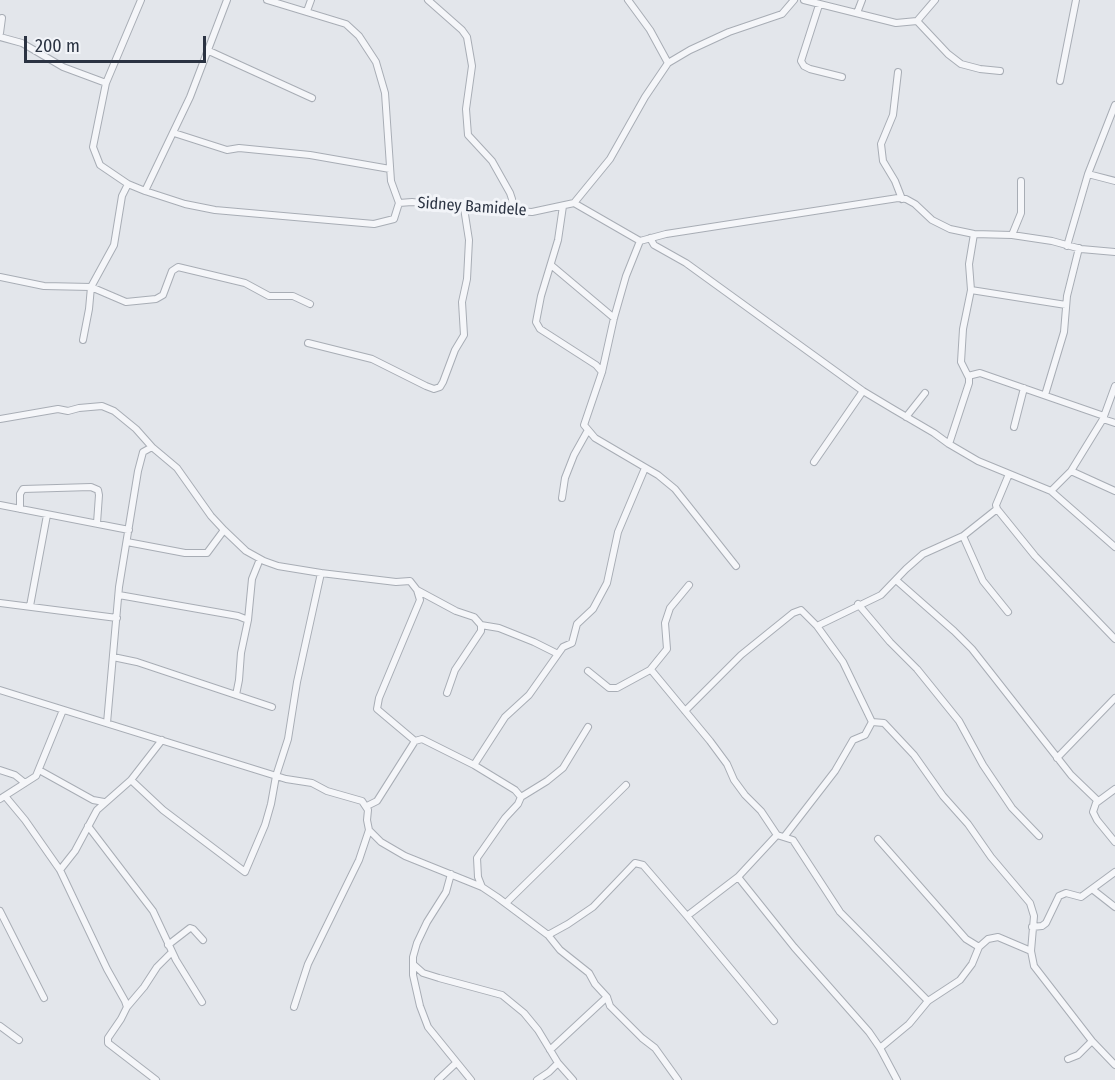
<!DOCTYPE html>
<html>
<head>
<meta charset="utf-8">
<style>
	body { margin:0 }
	#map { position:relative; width:1115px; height:1080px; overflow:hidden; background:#e3e6eb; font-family:"Fira Sans Condensed",sans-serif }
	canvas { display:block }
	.scale { position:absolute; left:24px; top:36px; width:182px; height:27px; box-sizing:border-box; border:3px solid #2b3342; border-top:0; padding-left:8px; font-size:18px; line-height:21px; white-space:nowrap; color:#2b3342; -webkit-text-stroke:4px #f2f4f8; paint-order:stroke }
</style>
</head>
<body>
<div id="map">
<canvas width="1115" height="1080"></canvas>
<div class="scale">200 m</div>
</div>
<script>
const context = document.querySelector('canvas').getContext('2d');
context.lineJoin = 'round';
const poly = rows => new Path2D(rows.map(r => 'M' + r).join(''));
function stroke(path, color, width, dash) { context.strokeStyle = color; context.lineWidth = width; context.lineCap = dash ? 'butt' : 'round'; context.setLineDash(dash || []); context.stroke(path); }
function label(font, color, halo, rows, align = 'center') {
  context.font = font + ' "Fira Sans Condensed",sans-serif'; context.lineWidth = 6; context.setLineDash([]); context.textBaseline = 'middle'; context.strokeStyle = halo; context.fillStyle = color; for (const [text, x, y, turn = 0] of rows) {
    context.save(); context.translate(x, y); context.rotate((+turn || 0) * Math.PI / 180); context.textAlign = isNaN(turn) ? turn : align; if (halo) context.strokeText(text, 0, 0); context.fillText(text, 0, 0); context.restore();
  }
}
const street = poly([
	[141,0,106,83,93,147,100,165,128,184,145,191,185,204,215,210,374,224,394,219,399,203],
	[267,0,346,24,359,36,376,62,385,93,391,181,399,203,412,202,464,208,532,212,574,203,610,159,645,97,668,63,650,30,628,0],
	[428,0,462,30,467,37,472,66,466,109,468,135,492,161,510,193,512,199,513,211],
	[804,0,896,23,917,21,935,0],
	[819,5,801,61,804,66,810,69,842,77],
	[307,11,311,0],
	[857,13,862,0],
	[917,21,948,54,961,64,980,69,1000,71],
	[0,33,2,18],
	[0,37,22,43,63,67,106,83],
	[209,51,312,98],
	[668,63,690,50,729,32,782,14,794,0],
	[898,72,893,115,881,144,883,161,895,181,902,199],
	[1060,81,1076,0],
	[174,133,227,150,239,148,310,155,390,169],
	[1088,174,1115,181],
	[145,191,190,97,227,0],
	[574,203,640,241],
	[563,206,558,240,541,296,536,322,540,329,596,365,602,372],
	[1012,235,1021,213,1021,181],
	[650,238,654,245,686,263,863,391,893,409,934,433,949,444,978,461,1051,491,1071,471,1103,419,1115,386],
	[1067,246,1088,174,1115,105],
	[551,265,614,318],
	[0,277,44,286,91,287,114,245,122,196,128,184],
	[971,290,1066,305],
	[83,340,89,309,91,287,126,302,156,299,163,295,172,271,178,267,245,283,269,296,293,296,310,304],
	[308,343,372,359,426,386,434,389,440,387,443,382,455,350,464,335,462,302,467,279,469,240,464,208],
	[968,376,980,373,1104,416],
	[1045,395,1064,332,1067,296,1079,248],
	[906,417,925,393],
	[0,419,58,409,68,411,79,408,102,406,114,411,136,429,152,447],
	[1103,419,1115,423],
	[1014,427,1024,388],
	[949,444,969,383,969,378,961,362,963,329,971,290,969,264,974,234],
	[814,462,863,391],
	[1071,471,1115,491],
	[1009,474,996,505,997,509,1035,556,1115,639],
	[1051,491,1115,547],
	[562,498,565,478,574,455,588,430],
	[0,505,129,530],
	[20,509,20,494,23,489,91,487,98,490,99,495,97,523],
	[963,536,983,581,1008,612],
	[127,542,185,553,207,553,224,530],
	[736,566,675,489,658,475,595,438,584,425,602,372,614,318,626,276,640,241,666,234,898,198,906,199,915,204,932,220,950,229,974,234,1012,235,1052,241,1081,249,1115,252],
	[896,580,954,631,972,649,1071,775,1098,801],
	[417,590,456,611,474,617,481,625,481,631,455,670,447,693],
	[119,595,238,616,248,620,252,579,260,559],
	[0,603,117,618],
	[858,604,890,642,917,669,959,721,983,765,1012,808,1039,836],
	[30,606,47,515],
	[481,625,499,628,534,642,558,654],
	[817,626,881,595,906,569,923,554,963,536,997,509],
	[113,657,137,662,272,707],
	[650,670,667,649,665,623,670,608,689,585],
	[588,671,609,688,617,688,650,670,652,671,710,741,727,764,734,780,745,795,761,811,777,835,793,840,840,912,928,1001],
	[0,690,286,779,312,783,327,791,362,801,368,810,367,820,369,830,381,842,405,856,482,887,497,897,548,935,560,950,589,973,595,984,607,997,610,1006,642,1038,655,1048,678,1080],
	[236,695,239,680,241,653,248,620],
	[685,711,741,655,793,613,801,610,817,626,843,662,872,722,884,723,914,755,943,796,968,824,991,857,1030,903,1034,916,1031,951,1034,966,1092,1041,1115,1065],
	[107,723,119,587,138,471,143,452,152,447,177,468,211,516,224,530,246,551,264,561,278,566,321,573,396,582,410,581,417,590,420,600,379,698,377,709,415,741],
	[1057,758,1115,698],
	[474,765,505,717,529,695,558,654,563,647,572,643,577,624,593,609,607,583,618,532,645,468],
	[0,770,15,775,25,783],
	[39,770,93,800,104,802],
	[131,780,163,810,245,872,265,825,271,804,276,776,288,739,297,682,321,573],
	[1115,789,1096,803,1093,812,1097,820,1115,842],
	[5,796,25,820,60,870,107,969,125,1001,127,1007,121,1019,108,1038,108,1043,156,1080],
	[521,797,547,781,563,768,588,727],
	[0,799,36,776,63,710],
	[367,806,377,801,415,741,422,739,474,765,515,790,521,797,518,804,505,818,477,858,478,877,482,887],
	[88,826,153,911,176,960,202,1002],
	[784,837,835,771,853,740,865,735,872,722],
	[878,839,966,939,979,947],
	[60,870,75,851,97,810,131,780,162,740],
	[451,874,446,892,427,922,417,943,413,957,413,975,420,1006,428,1027,471,1080],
	[738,877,794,947,869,1032,880,1048,897,1080],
	[1092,889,1115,907],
	[506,903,626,785],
	[0,911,44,998],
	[1032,927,1042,926,1046,923,1059,896,1066,893,1081,897,1115,872],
	[548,935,568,924,593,907,635,863,643,865,687,916],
	[168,945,190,928,193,929,203,940],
	[414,965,423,973,439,978,502,995,524,1013,538,1030,558,1063,549,1072,537,1080],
	[127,1007,144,987,157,967,172,952],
	[294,1007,308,964,359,860,369,830],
	[774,1021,687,916,738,877,777,835],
	[0,1026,19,1040],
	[880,1048,909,1024,928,1001,960,980,972,964,979,947,988,939,998,937,1031,951],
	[550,1050,607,997],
	[1068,1059,1078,1055,1092,1041],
	[558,1063,573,1080],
	[438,1080,456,1063]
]);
const streetNames = [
	["Sidney Bamidele",472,207,4]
];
stroke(street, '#a8adb5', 8);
stroke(street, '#f5f6f9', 6);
label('16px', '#2b3342', '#f2f4f8', streetNames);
</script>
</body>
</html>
